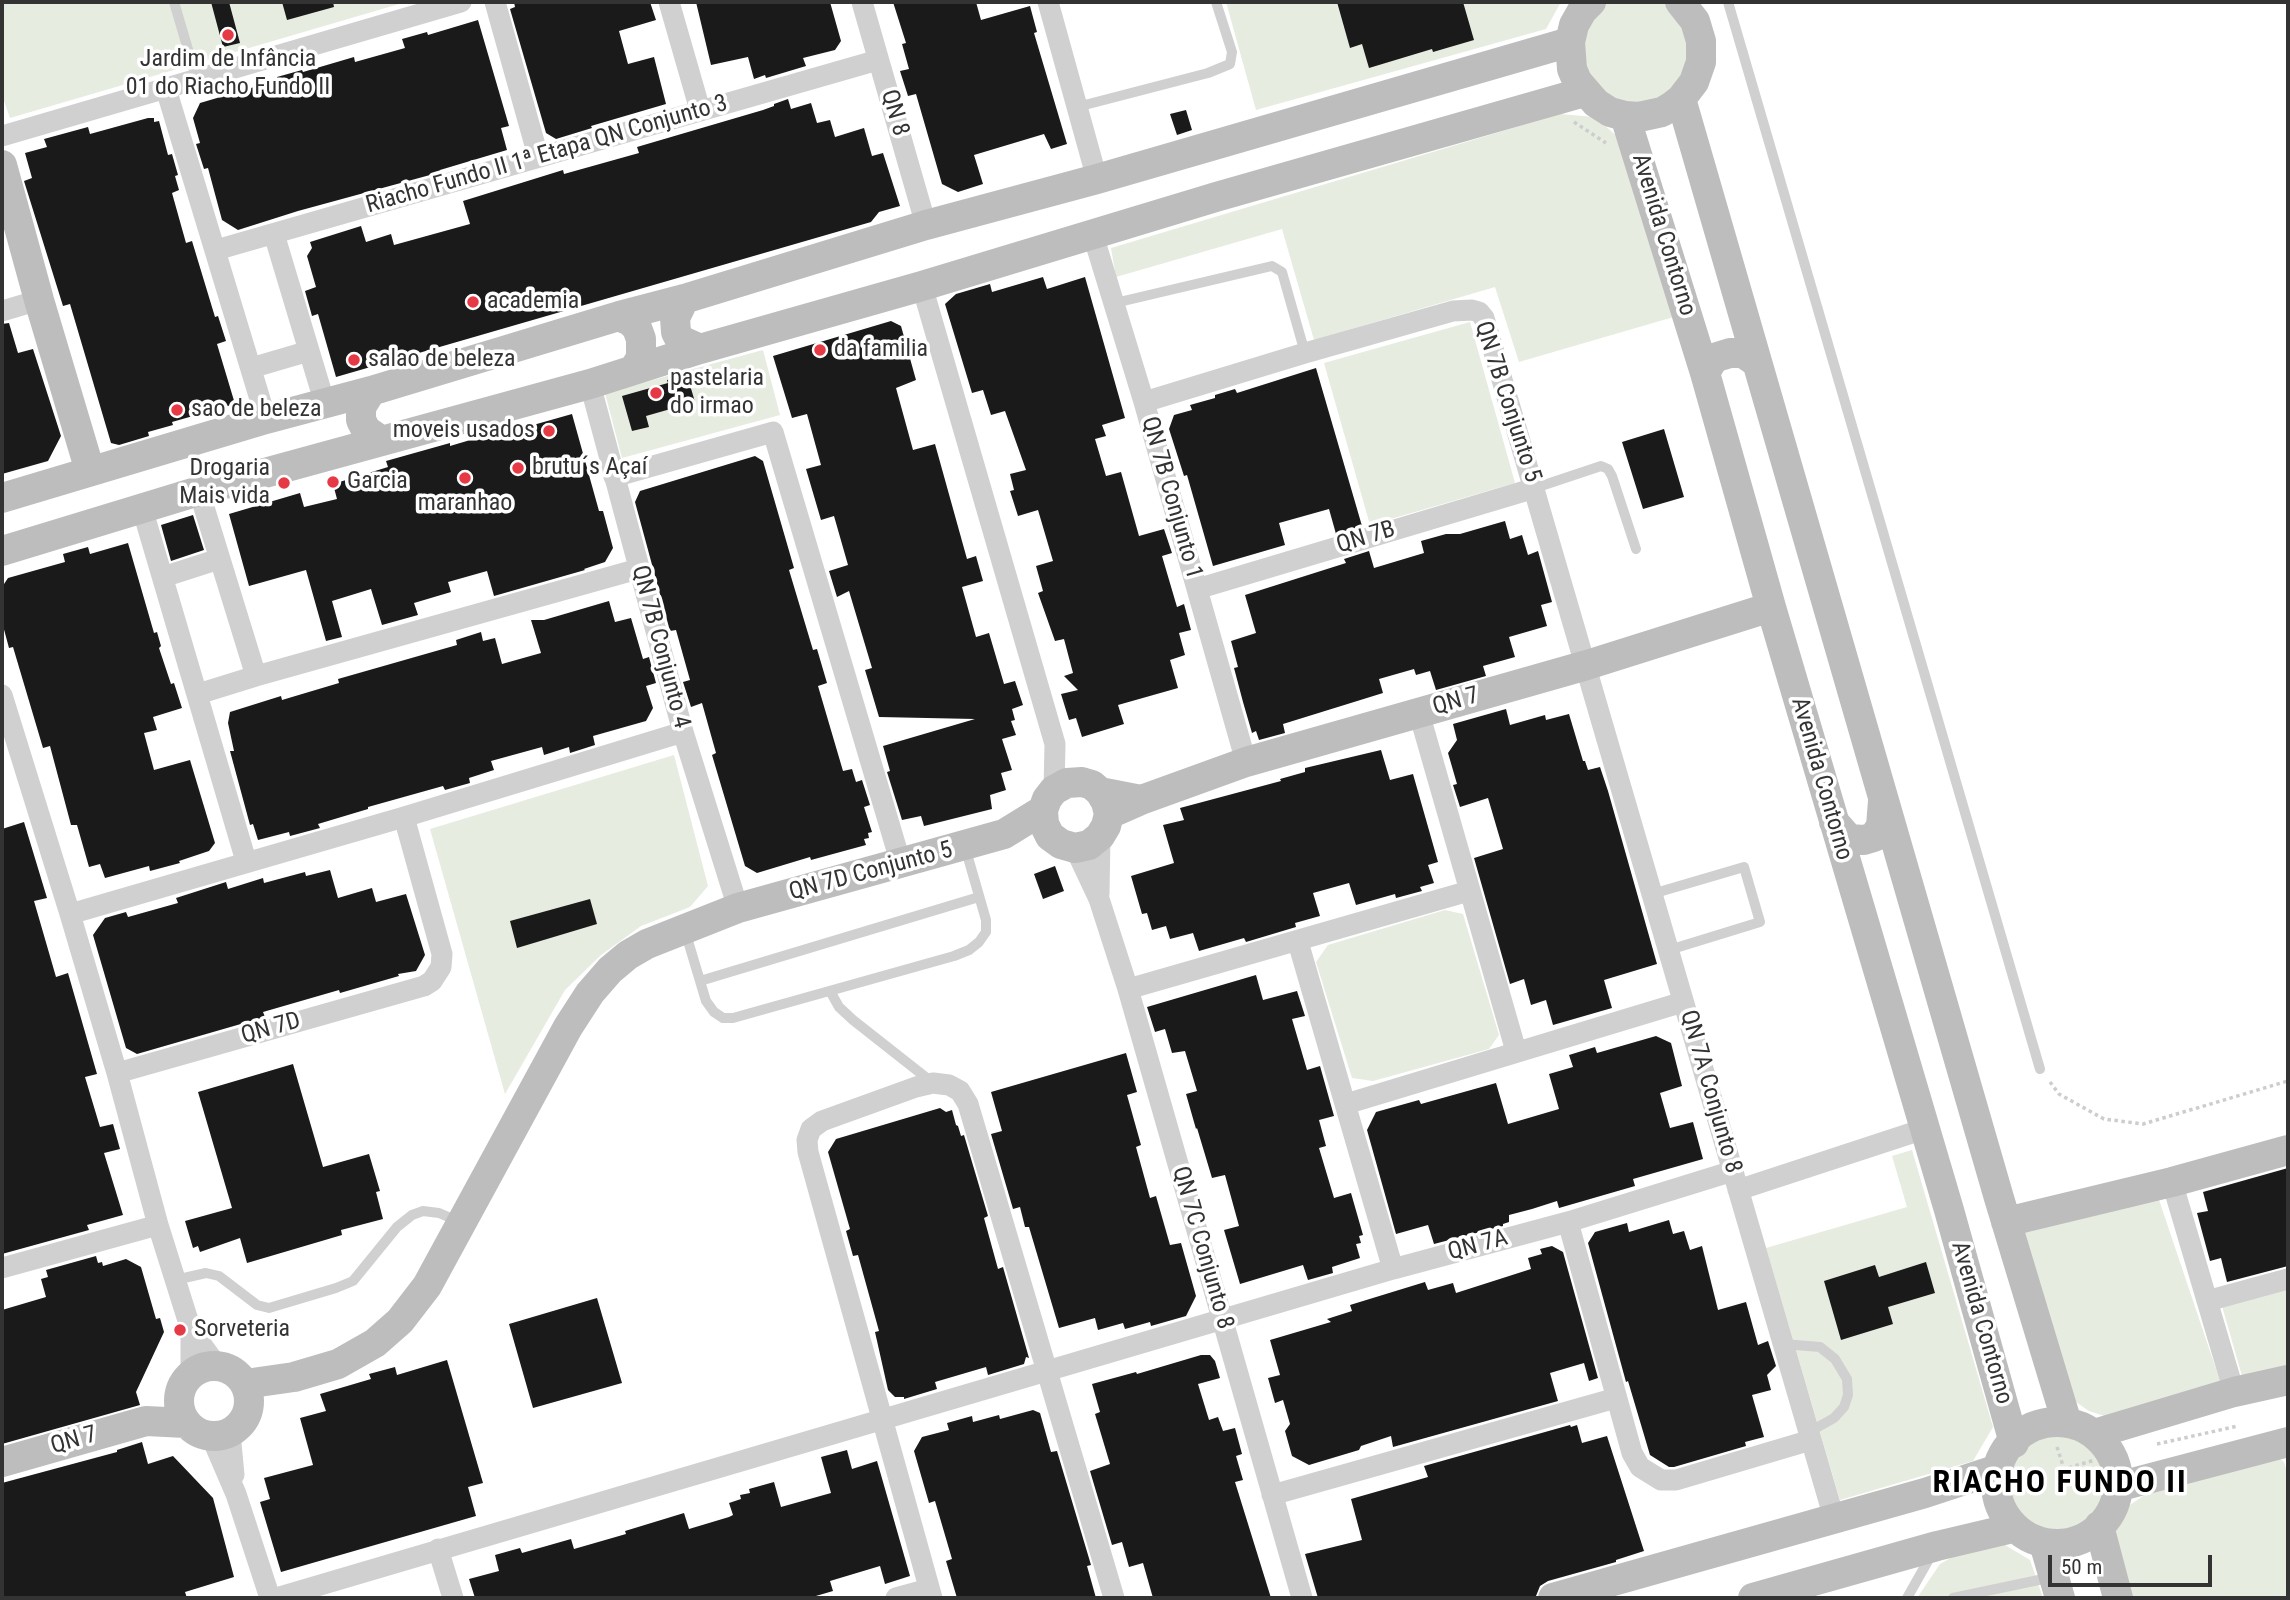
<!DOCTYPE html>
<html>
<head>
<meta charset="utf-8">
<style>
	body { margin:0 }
	#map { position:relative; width:2290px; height:1600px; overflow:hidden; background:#fff; font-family:"Roboto Condensed",sans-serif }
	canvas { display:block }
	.frame { position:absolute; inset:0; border:4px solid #333; pointer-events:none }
	.scale { position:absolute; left:2048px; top:1555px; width:164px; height:32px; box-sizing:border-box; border:4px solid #333; border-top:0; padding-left:9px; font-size:21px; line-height:24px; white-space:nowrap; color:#333; -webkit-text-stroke:5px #fff; paint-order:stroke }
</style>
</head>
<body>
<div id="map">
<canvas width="2290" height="1600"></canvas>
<div class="frame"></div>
<div class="scale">50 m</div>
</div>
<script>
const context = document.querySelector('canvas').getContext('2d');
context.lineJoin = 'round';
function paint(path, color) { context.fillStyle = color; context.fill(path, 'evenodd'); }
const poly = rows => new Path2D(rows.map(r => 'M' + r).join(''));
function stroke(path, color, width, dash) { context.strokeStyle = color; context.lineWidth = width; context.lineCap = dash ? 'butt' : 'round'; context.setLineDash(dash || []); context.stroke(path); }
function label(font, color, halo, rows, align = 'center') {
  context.font = font + ' "Roboto Condensed",sans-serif'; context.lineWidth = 7; context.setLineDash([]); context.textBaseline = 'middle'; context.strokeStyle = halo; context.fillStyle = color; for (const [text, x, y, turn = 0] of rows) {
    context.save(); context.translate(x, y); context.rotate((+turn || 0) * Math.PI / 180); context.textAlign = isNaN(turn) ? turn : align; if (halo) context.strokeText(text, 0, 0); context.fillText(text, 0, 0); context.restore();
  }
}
const green = poly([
	[2,2,406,2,10,118,2,95],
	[1226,2,1561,2,1546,29,1256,110],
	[1604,2,1668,2,1685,19,1688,72,1659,101,1619,103,1587,78,1580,39],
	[1560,114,1595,117,1619,138,1677,316,1519,362,1495,287,1314,340,1282,229,1116,277,1111,248],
	[1470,322,1515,483,1370,525,1324,363],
	[763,350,780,415,622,458,605,393],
	[674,755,708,886,690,907,641,926,601,955,565,990,505,1094,430,829],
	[1445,910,1463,914,1499,1035,1489,1049,1373,1081,1352,1078,1316,962,1328,945],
	[1912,1150,1993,1427,1973,1461,1840,1500,1766,1248,1907,1207,1892,1156],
	[2156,1191,2220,1381,2114,1419,2089,1411,2073,1400,2022,1230],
	[2288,1288,2288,1366,2242,1376,2222,1306],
	'2006 1483a51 51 0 1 1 102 0a51 51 0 1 1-102 0Z',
	[2277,1457,2284,1462,2288,1476,2288,1598,2128,1598,2114,1543,2117,1523,2130,1505,2152,1490],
	[1974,1545,2005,1545,2030,1560,2043,1598,1917,1598,1940,1564]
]);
const building = poly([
	[211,2,229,2,240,43,223,47],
	[282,2,333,2,334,7,287,20],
	[514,2,650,2,656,20,619,31,628,64,654,57,666,104,591,126,592,128,556,139,546,133,510,9,515,7],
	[696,2,830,2,841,41,835,50,803,58,806,66,766,78,765,75,754,79,748,57,711,65],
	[893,2,976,2,981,20,1030,6,1037,32,1034,33,1067,144,1051,149,1044,134,974,155,983,184,958,192,942,184,916,94,908,96,900,71,909,69,902,44,906,43],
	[1337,2,1463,2,1474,40,1433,52,1432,49,1369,68,1362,44,1350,48],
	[478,20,509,126,501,128,507,150,440,170,441,172,298,211,238,230,222,220,208,168,204,169,196,144,200,143,193,118,200,103,278,80,277,77,302,70,303,72,354,57,355,62,405,48,402,39,427,32,428,35],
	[788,99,791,109,811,103,817,123,830,120,835,137,864,128,872,156,883,153,900,206,879,212,871,222,336,377,318,314,312,316,305,291,316,287,307,256,312,248,310,242,361,226,366,242,391,234,394,245,470,224,463,201,563,170,564,174,639,153,637,147,763,110,774,106,774,104],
	[1186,110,1192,130,1177,135,1170,114],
	[148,118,154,118,154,122,159,121,168,155,172,154,178,175,175,176,179,190,172,193,186,243,192,241,215,317,218,316,226,341,217,344,235,404,172,422,173,425,148,432,149,436,119,445,111,443,70,304,63,306,24,181,32,178,25,153,47,147,44,139,88,127,90,134],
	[1043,277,1047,289,1085,277,1125,418,1102,425,1106,436,1095,439,1106,476,1121,472,1139,536,1164,529,1172,553,1162,556,1177,607,1184,604,1191,630,1179,633,1185,655,1170,660,1178,688,1118,705,1124,724,1082,737,1076,718,1069,720,1061,694,1078,690,1064,676,1073,673,1064,639,1055,641,1038,593,1043,591,1036,566,1053,561,1038,510,1018,516,1010,491,1014,490,1010,474,1026,470,1005,411,991,415,983,390,972,393,945,304,956,294,990,284,992,292],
	[891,321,901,326,916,380,896,388,913,450,935,444,967,559,976,556,983,581,962,587,976,637,989,633,1004,684,1015,681,1023,705,1012,709,1015,720,1011,721,1016,735,1002,739,1012,770,1001,773,1006,790,990,795,992,809,924,826,921,816,902,820,887,772,890,771,883,746,975,719,879,717,865,670,872,668,849,591,837,597,829,571,848,565,834,516,821,520,806,469,821,465,807,414,792,418,773,356],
	[9,323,18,353,33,349,61,436,48,461,2,474,2,324],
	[1316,368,1362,526,1336,534,1329,509,1279,523,1285,545,1213,566,1187,475,1184,476,1169,429,1174,415,1192,410,1190,405,1215,398,1215,395,1235,389,1237,393],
	[687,375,695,402,646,416,649,427,632,431,622,396,668,383,667,380],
	[572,414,599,511,603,511,613,548,605,562,584,569,585,570,494,596,487,571,448,582,451,592,414,603,418,615,382,625,371,589,332,601,342,637,326,641,306,570,249,586,229,514,300,493,304,507,337,499,333,484,388,467,386,461,450,443,450,446,511,428,512,431],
	[1664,429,1684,497,1643,509,1622,442],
	[755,456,763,461,794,568,789,570,813,650,817,649,827,683,818,686,843,771,852,769,856,782,862,780,870,805,864,807,872,832,868,833,869,838,864,839,866,845,811,860,810,857,757,873,745,866,712,755,716,753,702,703,691,707,683,682,690,680,676,630,670,631,635,502,640,491],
	[193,515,204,550,171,561,161,525],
	[1505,521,1510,539,1522,535,1528,555,1538,551,1552,602,1541,605,1547,626,1509,637,1515,657,1483,666,1486,676,1436,690,1430,671,1416,675,1414,669,1379,679,1383,693,1283,724,1285,733,1259,740,1256,731,1252,733,1243,702,1234,668,1238,667,1231,641,1256,633,1245,595,1346,563,1344,559,1369,551,1374,568,1424,553,1421,541,1446,534,1460,534],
	[128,543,154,633,157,632,161,646,159,648,171,684,174,683,182,708,153,717,157,730,144,733,154,770,190,760,215,843,209,851,179,861,180,863,150,871,149,866,105,878,100,864,89,867,77,825,71,825,50,746,43,748,13,647,9,648,2,622,2,587,8,578,65,562,63,554,88,547,90,554],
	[609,601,615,622,631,618,643,659,649,657,656,683,646,686,653,708,646,721,593,736,595,745,570,753,569,747,544,755,542,747,491,761,494,770,469,778,470,783,445,790,443,786,368,807,368,809,318,824,320,828,290,836,289,832,258,840,253,824,250,825,230,751,234,751,228,723,230,712,281,696,282,700,339,683,338,679,457,645,456,640,481,632,483,641,495,638,502,664,541,653,531,620,544,620],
	[1506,709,1510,725,1545,715,1546,720,1569,714,1583,761,1585,761,1588,770,1600,767,1608,791,1657,964,1604,980,1612,1008,1553,1025,1546,1000,1531,1005,1524,979,1510,984,1474,858,1503,849,1488,798,1460,807,1453,785,1457,784,1448,753,1457,740,1453,724],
	[1381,750,1390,780,1413,774,1438,862,1428,865,1434,883,1420,887,1422,891,1396,898,1395,894,1356,905,1349,883,1313,893,1320,916,1295,923,1296,927,1246,942,1244,938,1199,951,1193,933,1170,939,1166,926,1152,930,1147,913,1142,914,1131,876,1174,863,1163,825,1184,820,1180,808,1281,781,1280,779,1305,772,1305,768],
	[24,822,47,898,34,901,56,977,68,973,97,1074,85,1077,100,1127,113,1124,120,1149,104,1153,123,1215,87,1225,89,1230,2,1254,2,829],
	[1055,866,1064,891,1043,899,1034,874],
	[330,870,338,898,372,888,376,902,406,894,425,955,416,971,398,974,399,976,340,993,339,990,263,1012,265,1017,137,1054,126,1048,93,935,105,918,126,912,128,917,178,903,176,898,226,882,228,889,263,878,264,883,305,872,306,876],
	[590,899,597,924,517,948,510,921],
	[1256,975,1263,1000,1297,991,1305,1016,1292,1019,1307,1070,1320,1066,1334,1116,1319,1120,1326,1146,1319,1148,1334,1198,1351,1193,1363,1235,1359,1236,1361,1243,1356,1244,1360,1258,1332,1267,1333,1273,1308,1280,1303,1265,1240,1284,1224,1230,1239,1226,1225,1175,1212,1178,1197,1128,1196,1129,1186,1094,1197,1091,1185,1051,1172,1053,1165,1029,1155,1032,1147,1007],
	[1656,1036,1671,1043,1682,1086,1660,1093,1670,1128,1693,1122,1703,1159,1633,1179,1635,1186,1559,1208,1557,1201,1532,1209,1509,1215,1509,1222,1503,1224,1503,1226,1434,1244,1428,1225,1396,1234,1367,1130,1376,1112,1419,1100,1421,1104,1496,1083,1508,1124,1559,1109,1549,1074,1573,1067,1569,1055,1595,1047,1597,1053],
	[1126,1053,1137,1092,1127,1095,1141,1145,1136,1147,1150,1198,1156,1196,1170,1245,1181,1243,1196,1296,1186,1316,1151,1326,1150,1322,1125,1329,1123,1323,1098,1330,1095,1318,1059,1328,1029,1227,1025,1227,1020,1207,1013,1209,991,1134,1002,1131,991,1092],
	[293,1064,323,1167,369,1154,380,1191,376,1192,383,1219,341,1230,342,1235,247,1263,240,1238,200,1252,198,1246,193,1248,185,1221,232,1208,198,1092],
	[940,1108,946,1112,952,1110,956,1125,958,1126,961,1136,964,1135,988,1216,984,1218,998,1269,1003,1267,1029,1358,1026,1357,1024,1364,988,1375,986,1367,935,1382,937,1389,904,1399,904,1397,895,1397,888,1390,875,1332,879,1331,858,1255,853,1256,846,1231,850,1229,828,1152,836,1139],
	[2288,1168,2288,1266,2227,1282,2221,1258,2210,1261,2197,1213,2208,1211,2203,1192],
	[1669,1220,1673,1234,1684,1231,1690,1250,1702,1246,1718,1310,1746,1302,1758,1345,1768,1341,1776,1366,1767,1375,1771,1390,1752,1395,1764,1437,1745,1442,1746,1446,1674,1467,1669,1467,1650,1455,1628,1381,1626,1382,1588,1243,1595,1232,1627,1223,1629,1232],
	[1552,1246,1563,1252,1598,1378,1589,1381,1584,1363,1550,1373,1558,1401,1393,1447,1391,1436,1361,1446,1359,1450,1309,1465,1292,1456,1285,1431,1290,1424,1283,1400,1275,1403,1268,1378,1280,1375,1270,1340,1331,1322,1327,1319,1352,1311,1350,1305,1425,1282,1428,1290,1453,1283,1456,1293,1531,1269,1528,1258,1542,1254,1540,1249],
	[96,1256,98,1263,102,1262,103,1266,126,1259,141,1267,156,1319,160,1318,164,1332,136,1392,140,1405,2,1444,2,1310,46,1297,41,1279,48,1277,46,1270],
	[1926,1262,1935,1293,1888,1307,1893,1324,1841,1340,1824,1281,1875,1265,1879,1277],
	[597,1298,622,1383,533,1408,509,1324],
	[1201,1355,1210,1355,1215,1361,1220,1378,1198,1384,1209,1420,1218,1417,1223,1431,1235,1428,1242,1454,1236,1456,1243,1480,1235,1482,1271,1598,1153,1598,1143,1563,1129,1567,1122,1542,1112,1545,1090,1471,1110,1464,1095,1414,1100,1412,1092,1384,1136,1372,1137,1374],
	[447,1360,483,1483,468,1487,476,1516,281,1572,260,1502,270,1499,264,1478,313,1465,300,1418,326,1411,320,1394,371,1379,369,1374,395,1367,397,1375],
	[1033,1410,1040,1413,1051,1452,1057,1451,1091,1565,1087,1566,1096,1598,957,1598,946,1561,952,1559,935,1501,929,1503,914,1451,922,1437,949,1430,947,1423,972,1416,973,1422,999,1415,1000,1419],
	[1570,1425,1571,1427,1577,1425,1582,1443,1607,1436,1644,1551,1616,1560,1616,1562,1548,1581,1540,1586,1536,1596,1526,1598,1318,1598,1305,1554,1362,1540,1351,1499,1428,1477,1424,1466],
	[142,1442,148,1464,173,1456,213,1498,234,1577,185,1592,187,1598,2,1598,2,1483,117,1452,117,1450],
	[847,1450,852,1469,877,1461,910,1576,885,1584,880,1566,830,1581,833,1591,809,1598,475,1598,469,1579,499,1571,495,1555,520,1548,522,1553,571,1539,574,1549,626,1534,625,1531,684,1513,689,1529,729,1517,733,1515,729,1503,741,1499,740,1495,750,1493,749,1489,774,1482,781,1507,831,1493,821,1457]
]);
const path = poly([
	[1574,122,1606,143],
	[2050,1082,2059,1094,2104,1119,2143,1124,2288,1081],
	[2157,1444,2238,1426],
	[2057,1447,2064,1469,2095,1460]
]);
const lane = poly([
	[174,2,197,80],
	[1728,2,2040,1069],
	[1077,107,1208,73,1230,64,1232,52,1216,2],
	[1115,303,1272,266,1282,272,1305,353],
	[1535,488,1601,466,1608,469,1612,476,1636,549],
	[1652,894,1744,867,1760,922,1669,950],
	[685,931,706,1001,714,1012,723,1018,733,1018,954,956,969,950,979,942,986,932,986,920,965,847],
	[700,981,979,897],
	[830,991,839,1007,853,1020,933,1083],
	[175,1280,206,1273,219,1276,257,1305,269,1308,336,1288,353,1281,397,1227,412,1215,423,1211,439,1213,460,1222],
	[1783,1344,1820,1347,1835,1359,1847,1379,1848,1395,1844,1407,1834,1418,1809,1432],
	[1907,1598,1933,1552],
	[1953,1598,2053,1577]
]);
const street = poly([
	[495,2,538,156],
	[669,2,700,110],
	[862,2,926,225],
	[1048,2,1097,179],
	[166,89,266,419],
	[2,136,461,2],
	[274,234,325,404],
	[1093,235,1144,402,1246,762],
	[216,250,878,60],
	[922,286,1055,744,1054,790],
	[2,311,39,300],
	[251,368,309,351],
	[590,384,683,732,738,908],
	[1144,402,1305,353,1453,311,1472,310,1479,312,1484,318,1834,1518],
	[614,477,773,432,901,864],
	[199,491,256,676],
	[142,508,246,861],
	[163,577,219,559],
	[1197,589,1535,488],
	[198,694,256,676,638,569],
	[2,695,70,914,117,1073,158,1225,191,1330,191,1374],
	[1419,713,1516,1051],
	[1075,848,1099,899,1128,989,1302,1598],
	[1099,894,1100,836],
	[70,914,404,817,683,732],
	[1298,942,1393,1269],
	[1128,989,1469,891],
	[117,1073,424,986,432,981,441,967,442,954,404,817],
	[1346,1104,1683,1002],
	[2172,1182,2234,1392],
	[1738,1190,1924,1129],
	[1568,1222,1632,1453,1640,1467,1661,1480,1676,1480,1811,1440],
	[2,1268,158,1225],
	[2207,1301,2288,1279],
	[191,1330,217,1366],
	[230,1433,234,1475],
	[211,1436,236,1494,270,1598],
	[1272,1495,1616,1398],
	[438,1549,453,1598],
	[276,1598,1393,1269,1568,1222,1733,1171],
	[896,1598,929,1589],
	[932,1598,808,1152,807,1140,811,1129,822,1121,916,1087,933,1083,949,1085,960,1091,968,1104,1114,1598]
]);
const secondary = poly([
	[1591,2,1582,11,1574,25,1570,42,1572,69,1577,81,1596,103,1610,112,1625,116,1639,117,1662,112,1672,106,1681,99,1694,82,1701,62,1701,41,1695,21,1680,2],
	[1681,99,1999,1198,2067,1423],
	[1625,116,1705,373,1771,607,1949,1210,2014,1443],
	[2,165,39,300,90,471],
	[684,299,675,318,676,332,680,340,700,349],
	[619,316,630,321,637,328,641,339,641,358,634,369],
	[1705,373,1712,361,1717,357,1730,353,1743,353,1756,362],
	[371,391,361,407,361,420,366,430,382,441],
	[2,498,266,419,371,391,619,316,684,299,926,225,1097,179,1570,42],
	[2,551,199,491,590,384,700,349,922,286,1216,197,1584,92],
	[1100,792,1106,802,1109,814,1106,826,1100,836,1089,845,1075,848,1061,844,1050,836,1044,824,1043,810,1047,799,1054,790,1067,783,1082,782,1092,785,1100,792,1141,800],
	[1109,814,1141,800,1246,762,1587,665,1771,607],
	[1834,822,1849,839,1864,840,1874,837,1881,826,1883,801],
	[2006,1222,2172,1182,2288,1150],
	'179 1401a35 35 0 1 1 70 0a35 35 0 1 1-70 0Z',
	[245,1384,294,1377,338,1364,375,1343,400,1321,427,1286,568,1027,590,993,610,970,628,955,647,944,738,908,1004,834,1043,810],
	'1996 1483a61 61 0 1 1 122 0a61 61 0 1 1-122 0Z',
	[2094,1434,2234,1392,2288,1380],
	[2,1462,146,1421,186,1423],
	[2117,1487,2288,1442],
	[2099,1526,2118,1598],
	[2044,1543,2060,1598],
	[1553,1598,1925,1493,1995,1470],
	[1753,1598,1937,1546,2013,1528]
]);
const markers = [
	[228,35,7,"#e63946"],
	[473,302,7,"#e63946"],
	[820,350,7,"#e63946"],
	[354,360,7,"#e63946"],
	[656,393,7,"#e63946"],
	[177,410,7,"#e63946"],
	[549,431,7,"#e63946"],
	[518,468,7,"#e63946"],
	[465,478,7,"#e63946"],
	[333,482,7,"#e63946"],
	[284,483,7,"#e63946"],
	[180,1330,7,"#e63946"]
];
const poiNames = [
	["Jardim de Infância",228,60,"center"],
	["01 do Riacho Fundo II",228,88,"center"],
	["academia",487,302],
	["da familia",834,350],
	["salao de beleza",368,360],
	["pastelaria",670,379],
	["do irmao",670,407],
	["sao de beleza",191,410],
	["moveis usados",535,431,"right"],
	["brutu´s Açaí",532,468],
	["Drogaria",270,469,"right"],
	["Mais vida",270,497,"right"],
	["Garcia",347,482],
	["maranhao",465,504,"center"],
	["Sorveteria",194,1330]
];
const streetNames = [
	["QN 8",894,113,74],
	["Riacho Fundo II 1ª Etapa QN Conjunto 3",547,155,-16],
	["Avenida Contorno",1663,235,73],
	["QN 7B Conjunto 5",1507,402,72],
	["QN 7B Conjunto 1",1171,498,74],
	["QN 7B",1366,538,-17],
	["QN 7B Conjunto 4",660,647,75],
	["QN 7",1456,702,-16],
	["Avenida Contorno",1821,779,74],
	["QN 7D Conjunto 5",871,872,-15],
	["QN 7D",271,1029,-16],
	["QN 7A Conjunto 8",1710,1092,74],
	["QN 7A",1478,1246,-15],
	["QN 7C Conjunto 8",1202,1248,74],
	["Avenida Contorno",1981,1323,74],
	["QN 7",74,1441,-16]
];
const districtNames = [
	["RIACHO FUNDO II",2060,1484]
];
paint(green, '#e6ecdf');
paint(building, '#1a1a1a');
stroke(path, '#cdcdcd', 3.5, [3.5, 3.5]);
stroke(lane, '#d0d0d0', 10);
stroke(street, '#d0d0d0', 21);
stroke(secondary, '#bdbdbd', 30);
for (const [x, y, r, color] of markers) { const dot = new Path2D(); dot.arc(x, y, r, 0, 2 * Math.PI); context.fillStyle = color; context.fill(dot); stroke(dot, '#fff', 2.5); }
label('24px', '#333', '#fff', poiNames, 'left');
label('24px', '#333', '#fff', streetNames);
context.letterSpacing = '2px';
label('bold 32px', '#000', '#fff', districtNames);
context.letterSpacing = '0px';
</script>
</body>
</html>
